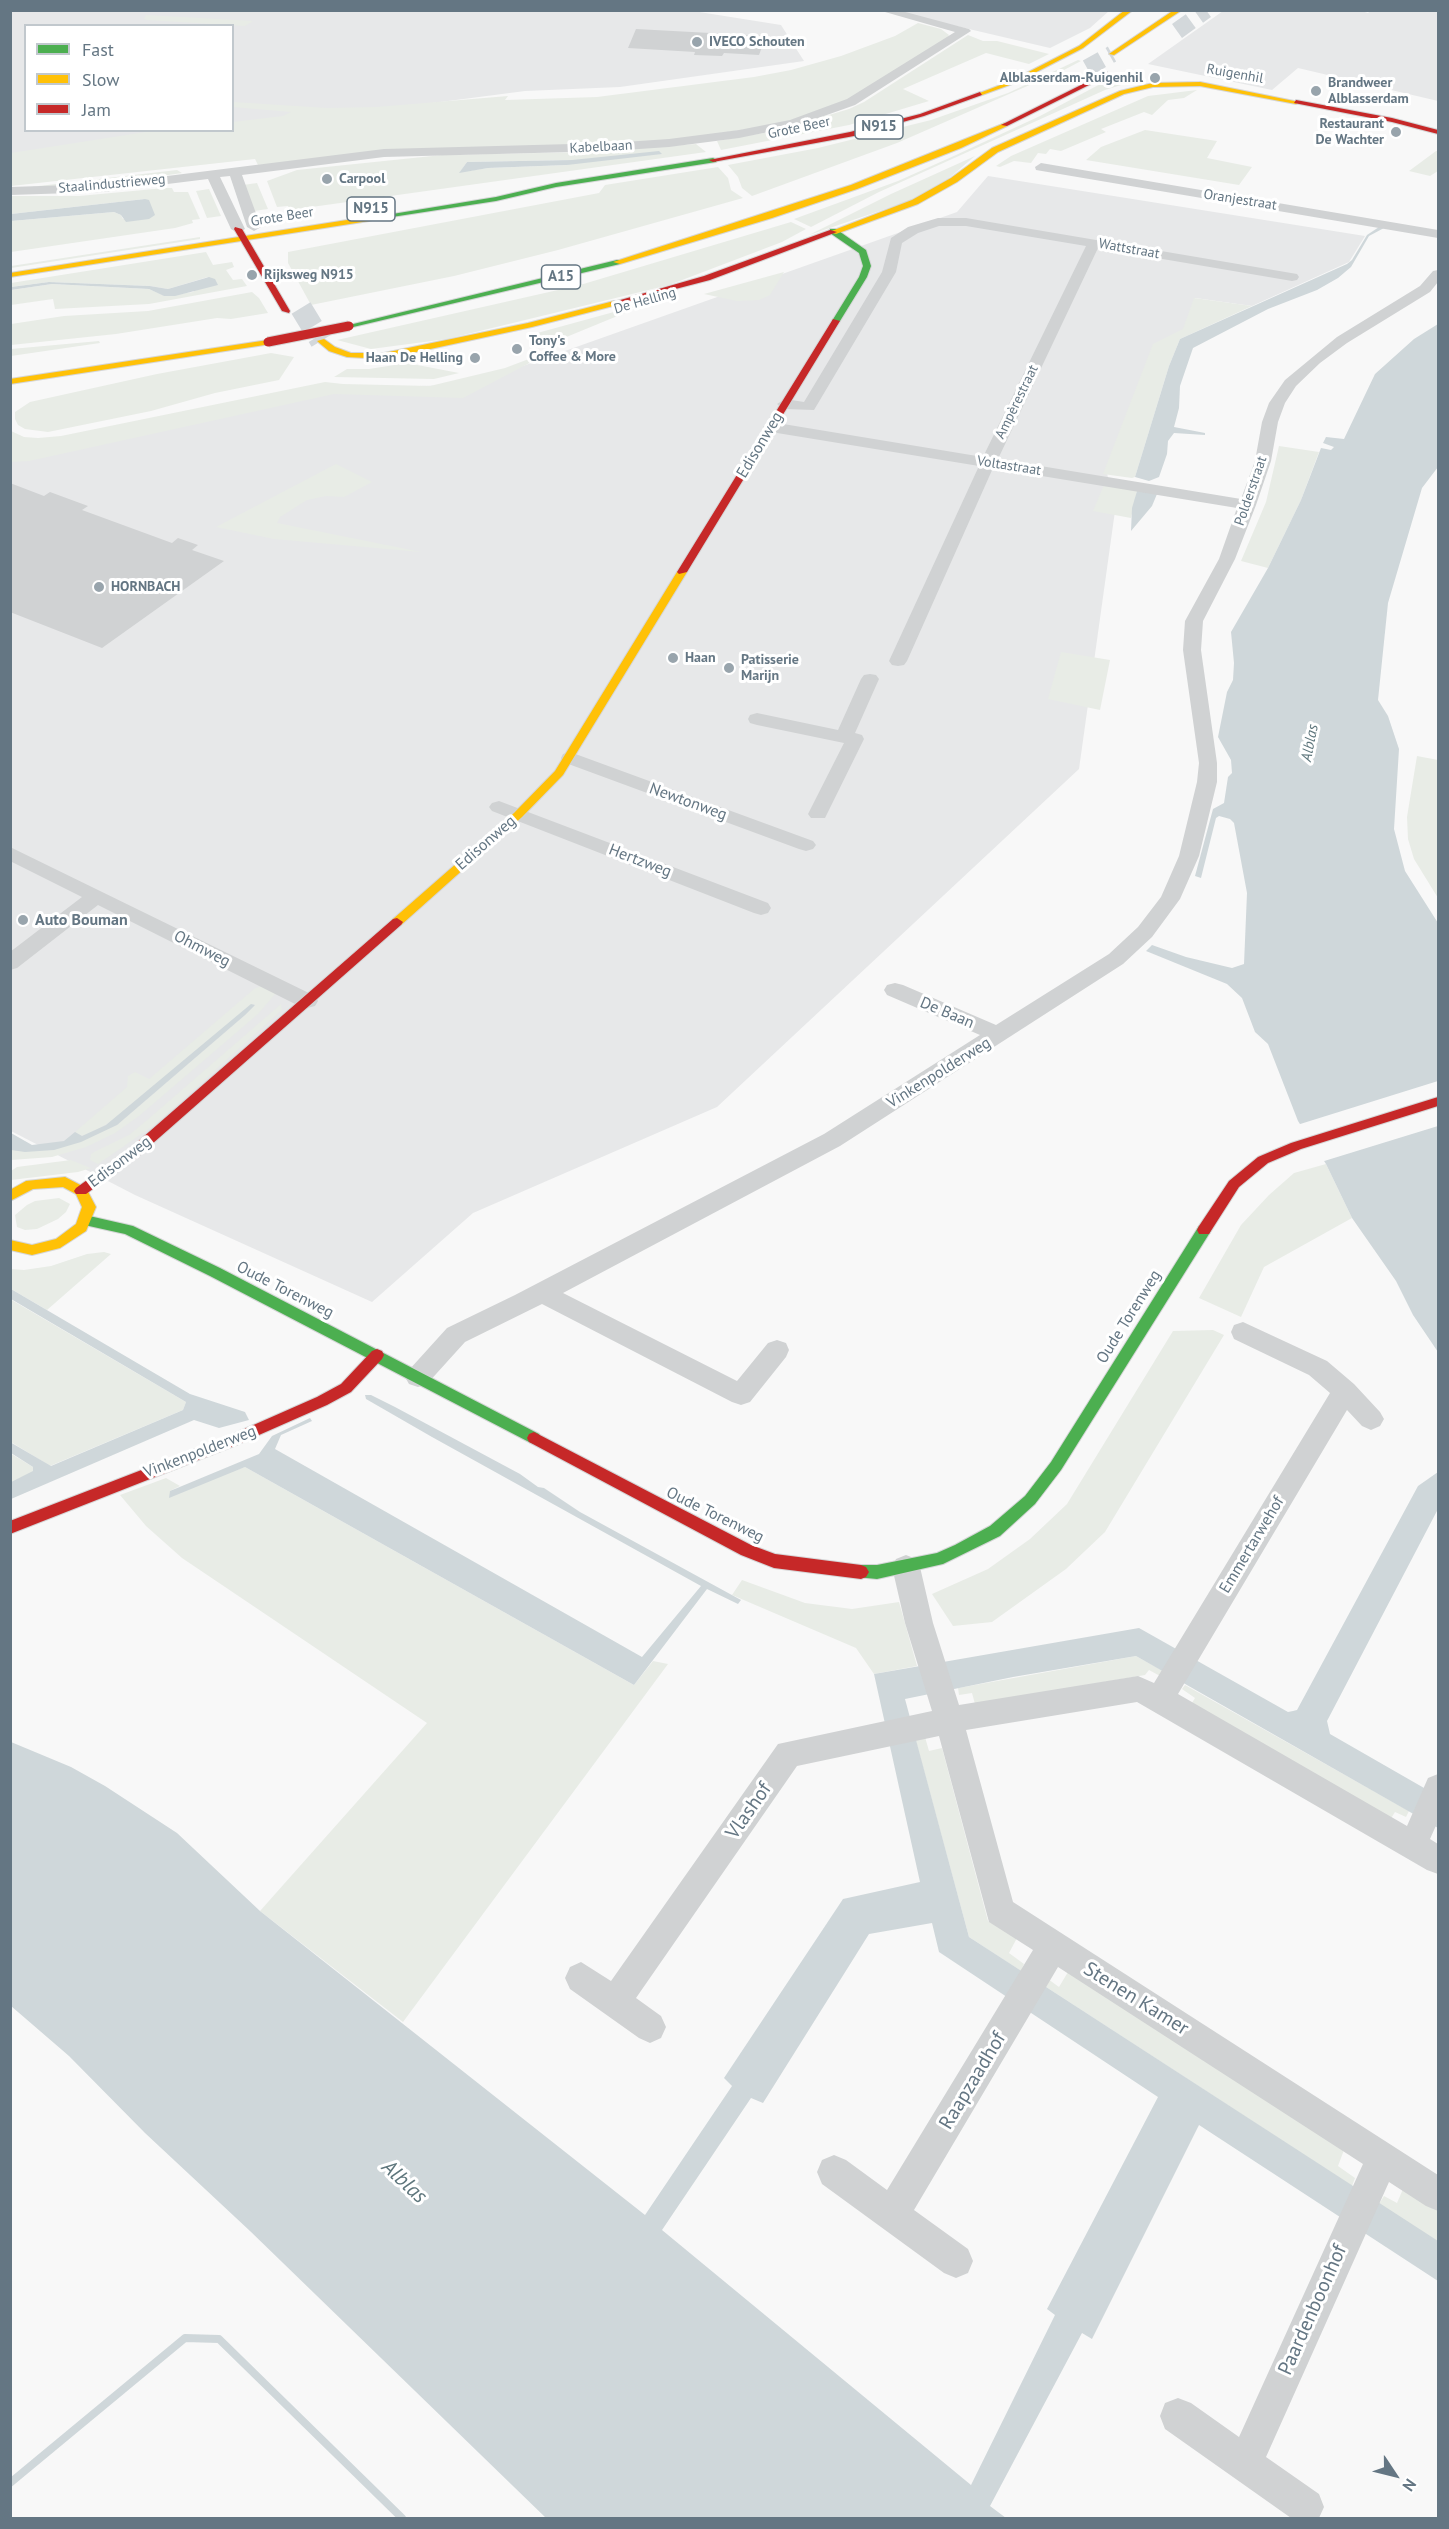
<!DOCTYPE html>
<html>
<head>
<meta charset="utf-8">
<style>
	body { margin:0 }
	#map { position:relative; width:1449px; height:2529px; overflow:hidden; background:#f8f8f8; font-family:"PT Sans",sans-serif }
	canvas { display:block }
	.frame { position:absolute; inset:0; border:12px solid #647683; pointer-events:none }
	.legend { position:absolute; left:24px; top:24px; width:210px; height:108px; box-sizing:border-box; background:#fff; border:2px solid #c1c8cd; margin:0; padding:8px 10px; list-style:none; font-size:18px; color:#647683 }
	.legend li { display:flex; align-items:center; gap:12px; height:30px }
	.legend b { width:30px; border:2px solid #c1c8cd }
	.north { position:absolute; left:1365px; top:2445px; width:60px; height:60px; -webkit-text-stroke:4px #fff; paint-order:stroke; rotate:125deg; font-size:16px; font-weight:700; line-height:24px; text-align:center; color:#647683 }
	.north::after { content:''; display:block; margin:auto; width:21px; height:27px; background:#647683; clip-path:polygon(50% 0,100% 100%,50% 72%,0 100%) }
</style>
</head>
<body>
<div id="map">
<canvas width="1449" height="2529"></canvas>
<div class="frame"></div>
<ul class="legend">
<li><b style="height:8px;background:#4caf50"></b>Fast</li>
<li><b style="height:8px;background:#ffc107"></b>Slow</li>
<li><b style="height:8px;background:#c62828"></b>Jam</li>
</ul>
<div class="north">N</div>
</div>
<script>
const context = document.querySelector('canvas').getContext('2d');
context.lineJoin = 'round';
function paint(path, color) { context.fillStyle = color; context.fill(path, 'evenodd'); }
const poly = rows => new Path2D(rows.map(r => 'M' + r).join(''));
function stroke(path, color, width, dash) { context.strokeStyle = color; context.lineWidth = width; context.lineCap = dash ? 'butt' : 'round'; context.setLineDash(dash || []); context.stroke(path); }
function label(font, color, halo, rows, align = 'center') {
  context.font = font + ' "PT Sans",sans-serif'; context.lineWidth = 6; context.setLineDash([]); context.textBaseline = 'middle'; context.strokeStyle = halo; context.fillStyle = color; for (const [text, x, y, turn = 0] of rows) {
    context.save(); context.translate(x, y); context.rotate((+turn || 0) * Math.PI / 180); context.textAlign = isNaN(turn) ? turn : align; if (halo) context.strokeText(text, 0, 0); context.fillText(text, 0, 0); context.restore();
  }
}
const built = poly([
	[1358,10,1368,13,1371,10,1438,11,1438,101,1298,68,1272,90,1148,64,1223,11],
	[10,11,693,11,781,25,804,61,620,87,525,91,233,129,232,26,26,26,26,130,221,131,11,158],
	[892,11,1109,11,1090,28,1050,48],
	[988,176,1365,236,1349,262,1252,306,1195,298,1185,329,1107,473,1115,511,1079,769,717,1107,473,1213,372,1302,135,1195,11,1131,10,462,317,388,469,385,957,212]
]);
const green = poly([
	[146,15,253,21,245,26,147,20,144,19],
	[918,23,941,29,949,35,947,39,851,99,797,119,769,126,659,142,528,146,258,165,255,159,11,186,11,153,152,131,232,130,233,122,283,116,291,112,233,107,233,102,327,108,377,107,508,96,505,100,597,97,754,77,791,70,841,56,895,36],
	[968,35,983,41,997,41,1049,54,1029,64,986,53,903,89,929,101,849,125,721,150,717,141,775,131,849,109,864,102],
	[1078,60,1081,61,1064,70,897,143,752,196,742,188,738,177,728,165,818,148,931,120,1008,93],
	[1106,81,1121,85,1105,90,879,192,811,227,794,219,898,181,956,155,1040,116],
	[1197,90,1184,98,1168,100,1152,115,1144,112,1101,129,1106,132,1061,151,1050,149,1046,154,1038,153,1031,163,1014,161,1000,167,996,166,1011,156,1148,96],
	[1145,130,1217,141,1207,158,1252,167,1239,185,1086,160,1101,147],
	[696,144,706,152,290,210,288,206,277,207,267,181,297,170,442,155,586,152],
	[572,160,567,165,488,168,460,172,467,162],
	[1436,151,1438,151,1438,171,1430,176,1409,171],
	[975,156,948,179,912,200,809,235,891,194],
	[718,167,728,178,731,190,743,198,558,250,454,276,311,305,288,263,288,252,599,193,605,185],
	[177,170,182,173,107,184,30,187],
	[257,183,268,209,254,211,243,185],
	[165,188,172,188,174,192,188,192,200,219,192,220,193,223,175,228,11,252,11,221,114,212,121,215,123,219,154,215,145,199,11,214,11,196,79,196],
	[209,189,221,216,207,218,196,191],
	[791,222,806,229,782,242,669,285,447,339,371,349,337,340,580,285],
	[200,237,200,239,11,268,11,266],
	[206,252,213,265,232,262,234,267,226,270,233,280,242,279,247,286,149,304,55,309,53,299,11,305,11,290,52,284,149,289,165,296,193,292,208,277,168,289,150,286,49,282,11,287,11,283],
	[784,272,770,295,759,300,737,301,704,294],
	[252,292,259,298,268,313,231,319,217,318,116,334,11,345,11,324,64,316,148,311],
	[1194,298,1252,306,1180,339,1169,366,1135,477,1132,478,1103,474,1153,344,1183,329],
	[654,301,542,347,530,335],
	[99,341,100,343,11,356,11,349],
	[558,348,463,398,334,394,29,461,11,462,11,431,24,437,38,438,61,436,325,382,343,384,430,386,505,368],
	[271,353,294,357,279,380,215,393,151,411,48,432,25,429,18,425,15,419,15,412,30,402,157,374],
	[407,363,459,373,434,379,334,377,347,369,369,369],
	[1279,446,1319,452,1301,500,1268,568,1241,561,1266,502],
	[336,464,372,482,344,497,326,496,307,500,280,517,277,523,421,552,274,539,216,527],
	[1104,485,1137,491,1131,518,1093,511],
	[1061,652,1110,660,1100,710,1048,699],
	[1417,756,1438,760,1438,898,1414,859,1408,839,1407,817],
	[261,986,276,993,258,1014,139,1116,115,1133,86,1147,52,1157,11,1160,11,1150,54,1150,117,1125,245,1015,255,1005,253,1004,117,1118,91,1133,81,1136,75,1132,127,1087,128,1076,135,1072,149,1079,254,989],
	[281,1004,282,1010,153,1126,98,1164,90,1160,91,1154,94,1152,129,1135,146,1121],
	[71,1160,91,1168,78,1172,11,1180,11,1171,17,1167],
	[1326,1164,1352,1218,1264,1267,1241,1317,1199,1298,1241,1225,1269,1195,1294,1173],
	[59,1198,70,1204,66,1212,58,1219,37,1229,25,1230,17,1227,15,1215,27,1205,35,1201],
	[104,1252,111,1254,47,1310,11,1289,11,1269,24,1270,51,1266,87,1254],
	[10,1299,186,1402,183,1410,50,1466,11,1442],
	[1213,1330,1224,1335,1105,1532,1066,1569,992,1622,953,1626,932,1594,988,1569,1030,1539,1067,1504,1173,1331],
	[10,1453,33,1467,33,1472,11,1482],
	[245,1467,634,1685,653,1661,668,1664,403,2022,260,1911,427,1723,182,1558,146,1526,120,1495,166,1478,180,1486,170,1491],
	[742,1580,805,1603,852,1609,899,1602,917,1666,874,1674,856,1648,732,1595],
	[1136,1656,1163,1671,1160,1676,1149,1670,1145,1675,975,1704,972,1693,959,1695,958,1688],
	[1185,1685,1409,1811,1406,1817,1395,1812,1390,1820,1190,1706,1195,1698,1182,1689],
	[925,1737,929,1751,942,1748,988,1921,1017,1938,1009,1953,1024,1964,1021,1971,969,1937,915,1738],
	[1068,1972,1344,2150,1338,2166,1355,2178,1352,2186,1043,1985,1048,1979,1059,1987],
	[1403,2189,1438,2211,1438,2242,1379,2204,1384,2196,1397,2203]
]);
const water = poly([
	[659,151,662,154,567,165,488,168,459,173,467,162,572,160],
	[145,199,149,200,155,215,149,219,126,222,121,215,114,212,11,221,11,214],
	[1379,227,1384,228,1369,236,1351,267,1338,278,1317,290,1268,309,1193,348,1180,386,1179,408,1174,427,1205,433,1205,435,1174,433,1168,441,1167,454,1159,477,1149,481,1135,477,1169,366,1180,339,1347,264,1352,260,1367,235],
	[209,277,215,279,218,285,175,296,164,296,149,289,52,284,11,290,11,287,49,282,150,286,168,289],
	[1438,324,1438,467,1422,488,1388,603,1378,700,1388,716,1399,749,1394,829,1405,871,1438,923,1438,1352,1413,1315,1396,1281,1352,1218,1326,1164,1298,1121,1268,1044,1255,1032,1242,998,1227,984,1146,951,1152,945,1186,957,1232,968,1244,964,1247,893,1234,823,1230,819,1219,816,1216,818,1201,878,1195,876,1213,809,1224,803,1228,777,1232,773,1231,760,1218,737,1227,692,1233,680,1234,663,1231,632,1268,568,1301,500,1321,448,1331,450,1334,447,1323,443,1326,437,1344,439,1375,374,1414,339],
	[1137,491,1157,494,1152,506,1131,531,1132,508],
	[251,1004,255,1005,245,1015,117,1125,81,1142,54,1150,25,1152,11,1150,11,1133,32,1145,64,1141,75,1132,82,1136,106,1125],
	[11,1289,190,1394,245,1412,249,1420,219,1428,194,1420,11,1499,11,1482,33,1471,33,1467,11,1453,10,1442,51,1466,176,1413,183,1410,186,1402,11,1299],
	[365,1395,371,1395,395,1407,520,1474,538,1487,544,1488,580,1512,741,1600,738,1604,707,1589,634,1685,245,1467,169,1498,170,1491,259,1454,272,1436,310,1418,312,1421,281,1435,275,1449,642,1657,701,1586,432,1437,366,1399],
	[1438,1472,1438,1509,1327,1721,1330,1734,1438,1796,1438,1828,1136,1656,1013,1677,905,1699,969,1937,1438,2241,1438,2281,1199,2125,1092,2339,1082,2333,990,2506,1006,2518,546,2518,250,2231,145,2133,69,2056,11,2006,11,1742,71,1767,105,1786,177,1833,260,1911,645,2215,732,2086,724,2078,843,1899,920,1882,874,1674,1139,1628,1288,1712,1293,1711,1297,1710,1418,1486],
	[932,1923,939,1952,1158,2097,1047,2309,1055,2315,971,2485,662,2230,751,2098,763,2103,869,1934]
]);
const pier = poly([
	[1438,1081,1438,1126,1321,1162,1297,1125]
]);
const stream = poly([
	[10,2483,185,2338,219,2339,402,2518]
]);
const building = poly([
	[636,29,766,36,759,55,724,53,722,56,694,55,695,52,628,48],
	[10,483,44,496,50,492,88,506,82,510,172,543,178,538,198,545,192,550,224,561,102,648,10,612]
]);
const secondaryTunnel = poly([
	[301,308,321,341]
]);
const highwayTunnel = poly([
	[1177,31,1206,10],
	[1087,68,1112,54]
]);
const street = poly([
	[878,10,898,10,969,29,971,31,855,105,793,127,739,138,669,147,609,151,384,157,242,175,261,227,254,231,247,227,230,176,220,177,245,229,238,233,231,229,208,179,103,192,10,195,10,187,103,184,384,149,609,143,669,139,739,130,790,120,847,99,955,32,878,10],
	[1041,163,1438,230,1438,238,1036,170,1035,167,1041,163],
	[938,218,966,218,1297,274,1299,277,1297,280,1292,281,1098,248,998,459,1241,499,1255,461,1262,422,1269,403,1285,380,1337,337,1420,286,1433,271,1438,270,1438,282,1430,292,1347,343,1320,363,1296,386,1285,403,1278,422,1271,461,1256,505,1235,559,1203,621,1201,650,1217,763,1217,782,1199,856,1180,899,1152,937,1123,964,840,1146,563,1293,737,1381,768,1343,777,1340,786,1343,789,1350,786,1357,750,1402,741,1405,732,1402,542,1304,465,1342,427,1384,418,1387,409,1384,405,1377,409,1370,447,1328,515,1295,824,1134,980,1035,887,995,884,990,887,985,895,983,903,985,996,1025,1109,954,1138,927,1161,897,1179,856,1197,782,1199,763,1183,650,1185,621,1219,559,1237,508,993,468,907,661,904,665,898,666,892,665,889,661,979,466,771,432,763,427,771,422,983,457,1086,246,966,226,939,226,918,233,902,243,896,272,814,410,785,409,777,404,785,399,804,402,882,272,891,238,908,227,938,218],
	[870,674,876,675,879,679,855,733,862,735,864,739,825,818,811,818,808,814,844,743,757,725,750,723,748,719,750,715,757,713,838,730,861,679,864,675,870,674],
	[570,752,813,841,816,845,813,849,806,851,799,849,563,762,561,758,563,754,570,752],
	[499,801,768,903,771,908,768,913,761,915,754,913,492,811,489,807,492,803,499,801],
	[10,847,315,996,318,1001,315,1006,307,1008,299,1006,98,905,17,968,10,970,10,952,82,897,10,861,10,847],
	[1243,1322,1327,1361,1354,1384,1380,1412,1384,1419,1380,1426,1371,1430,1362,1426,1347,1410,1178,1694,1407,1826,1428,1778,1438,1774,1438,1821,1430,1839,1438,1844,1438,1874,1427,1870,1137,1702,966,1730,1013,1902,1438,2175,1438,2211,1426,2206,1389,2182,1266,2457,1319,2494,1324,2507,1319,2518,1291,2518,1165,2429,1160,2416,1165,2403,1178,2398,1191,2403,1239,2437,1363,2164,1058,1967,914,2210,968,2249,973,2261,968,2273,956,2278,944,2273,822,2184,817,2172,822,2160,834,2155,846,2160,887,2190,1033,1950,989,1922,939,1736,797,1766,636,1998,661,2016,666,2027,661,2038,650,2043,639,2038,570,1989,565,1978,570,1967,581,1962,611,1981,778,1744,932,1711,905,1623,892,1567,896,1559,906,1555,916,1559,920,1567,933,1623,959,1705,1138,1676,1154,1683,1330,1393,1309,1375,1234,1339,1231,1332,1234,1325,1243,1322]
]);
const fast = poly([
	[713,158,717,160,716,162,556,187,496,201,366,221,362,219,496,197,556,183,713,158],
	[830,229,836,229,866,250,871,266,867,277,840,321,836,323,832,321,859,277,863,266,859,253,830,233,830,229],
	[617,260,620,260,620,264,349,328,345,326,617,260],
	[85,1215,133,1226,220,1268,539,1434,541,1438,539,1442,534,1444,529,1442,210,1276,125,1234,80,1224,78,1220,80,1216,85,1215],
	[1204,1225,1209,1226,1211,1230,1209,1234,1061,1470,1035,1504,1000,1536,943,1564,877,1579,856,1577,853,1572,856,1567,861,1565,877,1565,937,1553,955,1545,990,1526,1025,1496,1051,1462,1199,1226,1204,1225]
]);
const slow = poly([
	[1125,10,1133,10,1083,48,1015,83,982,95,977,94,1011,81,1079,46,1125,10],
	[1174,10,1182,10,1114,55,1109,54,1174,10],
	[1200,82,1299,102,1296,104,1200,86,1153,87,1124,94,998,152,957,182,918,204,836,234,829,232,912,200,951,178,992,148,1120,91,1153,83,1200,82],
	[1005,123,1007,124,1007,126,961,148,857,189,772,218,620,264,613,262,851,185,1005,123],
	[366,217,369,217,369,221,10,277,10,273,366,217],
	[614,301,617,301,617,305,532,327,384,359,347,357,329,351,317,341,324,339,335,347,351,353,384,353,528,323,614,301],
	[268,340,272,342,271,344,10,384,10,379,268,340],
	[682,569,687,572,563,775,522,817,401,925,393,925,391,922,393,919,514,813,555,771,677,572,682,569],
	[65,1177,86,1188,96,1207,86,1231,60,1248,32,1255,10,1250,10,1240,32,1245,56,1239,76,1224,82,1207,76,1194,63,1187,33,1189,10,1201,10,1190,26,1181,65,1177]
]);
const jam = poly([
	[1107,72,1109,75,1007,126,1001,125,1107,72],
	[980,92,982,95,924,116,854,136,713,162,709,160,850,132,920,114,980,92],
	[1296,100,1392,118,1438,130,1438,134,1392,122,1294,103,1296,100],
	[235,227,242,229,290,311,289,313,282,311,234,229,235,227],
	[830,230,837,232,710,280,614,305,610,303,704,276,830,230],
	[833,319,840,321,687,572,679,574,677,572,833,319],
	[397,918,403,922,401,925,168,1130,136,1158,86,1194,76,1194,74,1191,76,1188,126,1152,393,919,397,918],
	[1438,1097,1438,1106,1301,1149,1268,1163,1239,1187,1209,1234,1199,1234,1197,1230,1199,1226,1229,1181,1258,1157,1291,1143,1438,1097],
	[377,1349,382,1351,384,1355,382,1359,351,1392,327,1405,234,1446,10,1534,10,1521,224,1438,317,1397,341,1384,372,1351,377,1349],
	[534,1432,751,1545,775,1554,861,1565,866,1567,869,1572,866,1577,861,1579,774,1568,741,1555,529,1442,527,1438,529,1434,534,1432]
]);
const jamBridge = poly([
	[268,342,349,326]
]);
const markers = [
	[697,42,6,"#98a4ac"],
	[1155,78,6,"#98a4ac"],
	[1316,91,6,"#98a4ac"],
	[1396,132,6,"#98a4ac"],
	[327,179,6,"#98a4ac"],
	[252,275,6,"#98a4ac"],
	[517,349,6,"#98a4ac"],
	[475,358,6,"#98a4ac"],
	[99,587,6,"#98a4ac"],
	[673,658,6,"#98a4ac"],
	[729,668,6,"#98a4ac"],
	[23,920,6,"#98a4ac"]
];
const farPoinames = [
	["IVECO Schouten",709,42],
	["Alblasserdam-Ruigenhil",1143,78,"right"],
	["Brandweer",1328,83],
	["Alblasserdam",1328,99],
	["Restaurant",1384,124,"right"],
	["De Wachter",1384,140,"right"],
	["Carpool",339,179],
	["Rijksweg N915",264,275],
	["Tony's",529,341],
	["Coffee & More",529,357],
	["Haan De Helling",463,358,"right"],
	["HORNBACH",111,587],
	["Haan",685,658],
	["Patisserie",741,660],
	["Marijn",741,676]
];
const farStreetnames = [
	["Ruigenhil",1235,74,10],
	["Grote Beer",799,128,-12],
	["Kabelbaan",601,147,-3],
	["Staalindustrieweg",112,184,-5],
	["Oranjestraat",1240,200,9],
	["Grote Beer",282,217,-9],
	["Wattstraat",1129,249,10],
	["De Helling",645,301,-16],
	["Ampèrestraat",1017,402,-64],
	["Voltastraat",1009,466,9],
	["Polderstraat",1251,491,-71]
];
const shields = [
	[879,127,48],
	[371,209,48],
	[561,277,39]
];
const shieldNames = [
	["N915",879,127],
	["N915",371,209],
	["A15",561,277]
];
const farWaternames = [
	["Alblas",1310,743,-79]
];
const streetNames = [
	["Edisonweg",760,445,-59],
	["Newtonweg",688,802,20],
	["Edisonweg",486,843,-41],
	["Hertzweg",640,861,21],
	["Ohmweg",202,949,27],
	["De Baan",947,1013,23],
	["Vinkenpolderweg",939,1073,-32],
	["Edisonweg",120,1162,-37],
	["Oude Torenweg",285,1290,27],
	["Oude Torenweg",1129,1317,-58],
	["Vinkenpolderweg",200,1452,-21],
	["Oude Torenweg",715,1515,26],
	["Emmertarwehof",1252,1545,-59]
];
const poiNames = [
	["Auto Bouman",35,920]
];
const nearStreetnames = [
	["Vlashof",749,1811,-55],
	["Stenen Kamer",1136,1999,32],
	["Raapzaadhof",973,2081,-59],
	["Paardenboonhof",1313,2310,-66]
];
const nearWaternames = [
	["Alblas",404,2182,43]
];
paint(built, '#e7e8e9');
paint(green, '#e8ece6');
paint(water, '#cfd7da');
paint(pier, '#f8f8f8');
stroke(stream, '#cfd7da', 8);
paint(building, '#d0d2d3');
stroke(secondaryTunnel, '#d3d8db', 22, [22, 11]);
stroke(highwayTunnel, '#d3d8db', 17, [17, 9]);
stroke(fast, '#d5d6d7', 2);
stroke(slow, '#d5d6d7', 2);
stroke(jam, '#d5d6d7', 2);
paint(street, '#d0d2d3');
paint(fast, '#4caf50');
paint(slow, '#ffc107');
paint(jam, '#c62828');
stroke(jamBridge, '#d5d6d6', 11, []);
stroke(jamBridge, '#c62828', 9);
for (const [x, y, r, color] of markers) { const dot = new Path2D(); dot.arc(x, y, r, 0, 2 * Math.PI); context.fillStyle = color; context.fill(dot); stroke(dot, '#fff', 2); }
label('bold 14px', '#647683', '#fff', farPoinames, 'left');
label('14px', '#647683', '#fff', farStreetnames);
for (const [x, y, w] of shields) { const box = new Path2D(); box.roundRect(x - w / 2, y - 12, w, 24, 4.5); context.fillStyle = '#fff'; context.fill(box); stroke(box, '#647683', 1.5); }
label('bold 15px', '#647683', null, shieldNames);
label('italic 15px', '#5e767c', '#fff', farWaternames);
label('16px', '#647683', '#fff', streetNames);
label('bold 16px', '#647683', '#fff', poiNames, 'left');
label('20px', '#647683', '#fff', nearStreetnames);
label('italic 21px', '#5e767c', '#fff', nearWaternames);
</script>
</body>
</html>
